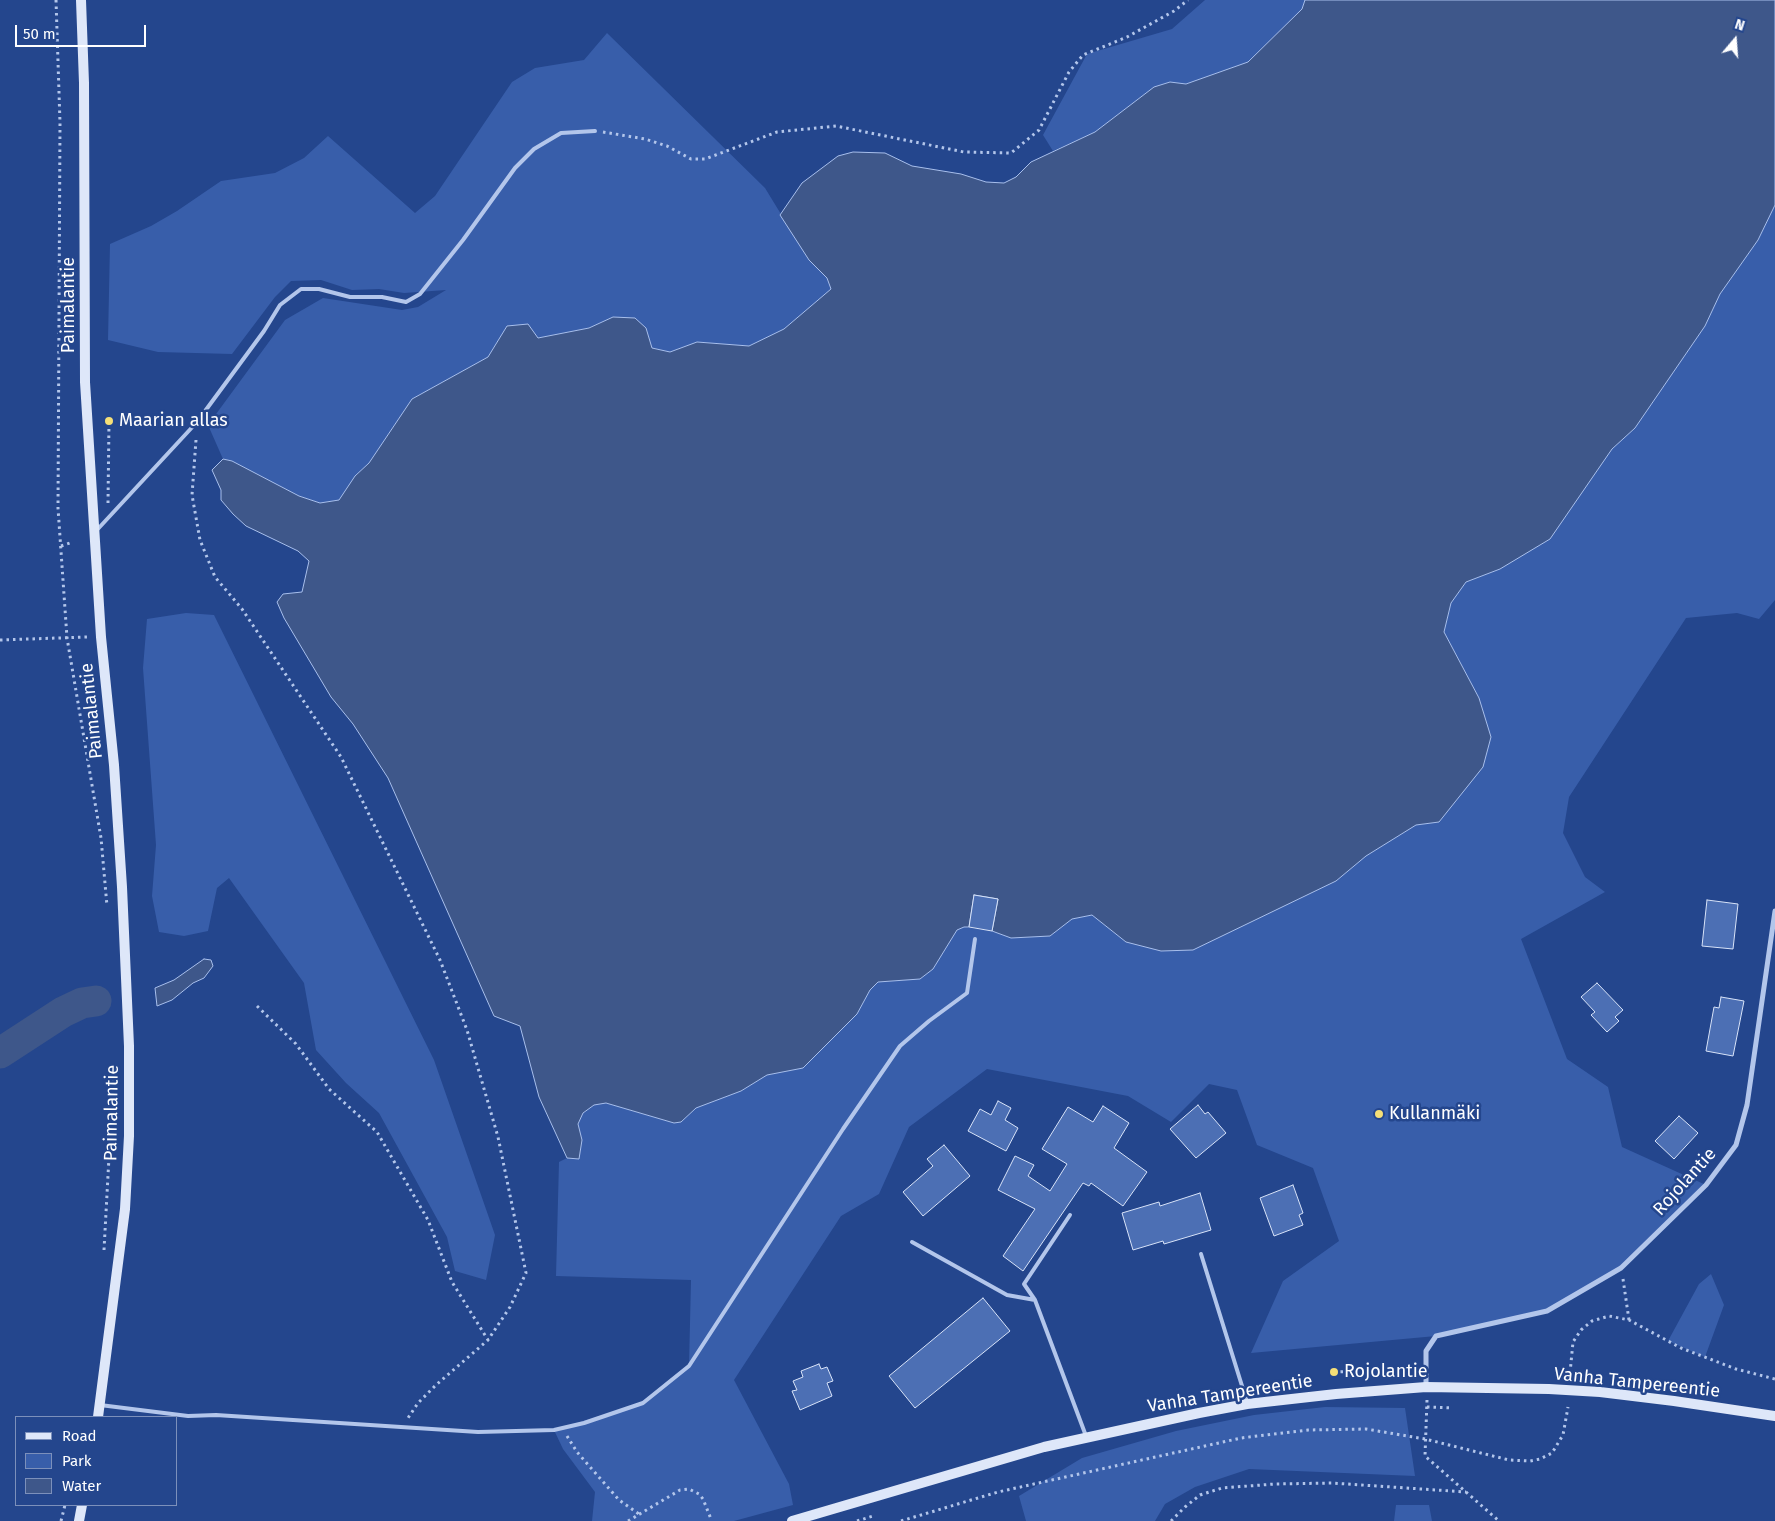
<!DOCTYPE html>
<html>
<head>
<meta charset="utf-8">
<style>
	body { margin:0 }
	#map { position:relative; width:1775px; height:1521px; overflow:hidden; background:#24468d; font-family:"Fira Sans",sans-serif }
	canvas { display:block }
	.legend { position:absolute; left:15px; top:1416px; width:162px; height:90px; box-sizing:border-box; background:#24468d; border:1px solid #7c90bb; margin:0; padding:6px 9px; list-style:none; font-size:15px; color:#fff }
	.legend li { display:flex; align-items:center; gap:10px; height:25px }
	.legend b { width:25px; border:1px solid #7c90bb }
	.north { position:absolute; left:1710px; top:15px; width:50px; height:50px; -webkit-text-stroke:4px #24468d; paint-order:stroke; rotate:18deg; font-size:14px; font-weight:700; line-height:20px; text-align:center; color:#fff }
	.north::after { content:''; display:block; margin:auto; width:18px; height:22px; background:#fff; clip-path:polygon(50% 0,100% 100%,50% 72%,0 100%) }
	.scale { position:absolute; left:15px; top:25px; width:131px; height:22px; box-sizing:border-box; border:2px solid #fff; border-top:0; padding-left:6px; font-size:15px; line-height:18px; white-space:nowrap; color:#fff; -webkit-text-stroke:4px #24468d; paint-order:stroke }
</style>
</head>
<body>
<div id="map">
<canvas width="1775" height="1521"></canvas>
<ul class="legend">
<li><b style="height:6px;background:#dee7f9"></b>Road</li>
<li><b style="height:14px;background:#385eaa"></b>Park</li>
<li><b style="height:14px;background:#3e578a"></b>Water</li>
</ul>
<div class="north">N</div>
<div class="scale">50 m</div>
</div>
<script>
const context = document.querySelector('canvas').getContext('2d');
context.lineJoin = 'round';
function paint(path, color) { context.fillStyle = color; context.fill(path, 'evenodd'); }
const poly = rows => new Path2D(rows.map(r => 'M' + r).join(''));
function stroke(path, color, width, dash) { context.strokeStyle = color; context.lineWidth = width; context.lineCap = dash ? 'butt' : 'round'; context.setLineDash(dash || []); context.stroke(path); }
function label(font, color, halo, rows, align = 'center') {
  context.font = font + ' "Fira Sans",sans-serif'; context.lineWidth = 5; context.setLineDash([]); context.textBaseline = 'middle'; context.strokeStyle = halo; context.fillStyle = color; for (const [text, x, y, turn = 0] of rows) {
    context.save(); context.translate(x, y); context.rotate((+turn || 0) * Math.PI / 180); context.textAlign = isNaN(turn) ? turn : align; if (halo) context.strokeText(text, 0, 0); context.fillText(text, 0, 0); context.restore();
  }
}
const green = poly([
	[1205,0,1305,0,1302,9,1248,62,1186,84,1170,82,1154,87,1095,132,1053,151,1043,135,1087,54,1172,29],
	[607,33,765,188,809,260,827,278,831,289,784,329,749,346,697,342,670,352,652,348,646,328,613,317,589,328,537,338,507,326,488,357,412,399,369,463,355,476,339,500,320,503,299,496,232,461,223,459,208,425,285,320,323,298,402,310,418,307,446,290,404,293,379,289,352,290,321,280,291,281,275,297,232,354,158,352,108,340,110,244,151,226,177,211,221,181,275,173,304,158,328,136,415,213,435,196,512,82,535,68,584,60],
	[1775,205,1775,600,1759,619,1737,613,1686,618,1569,797,1563,833,1585,877,1605,892,1521,939,1567,1059,1608,1087,1622,1147,1706,1185,1621,1268,1547,1311,1436,1336,1251,1353,1283,1281,1339,1241,1313,1168,1257,1145,1237,1090,1209,1084,1171,1122,1128,1096,987,1069,909,1127,879,1194,841,1216,734,1380,789,1484,793,1505,734,1521,592,1521,595,1492,563,1449,554,1430,643,1403,689,1366,691,1280,556,1276,559,1162,567,1158,579,1159,582,1140,578,1125,583,1113,594,1105,606,1103,674,1123,681,1122,696,1108,741,1091,767,1075,803,1068,857,1014,870,990,878,982,920,979,933,969,957,930,964,927,992,931,1011,938,1050,936,1072,919,1092,915,1126,942,1336,881,1366,856,1416,825,1439,822,1479,698,1444,632,1451,603,1466,582,1500,569,1612,449,1635,428,1705,326,1720,294,1758,240],
	[186,613,214,615,434,1060,495,1235,486,1280,455,1271,447,1237,379,1113,346,1083,316,1050,304,983,229,878,217,888,208,931,184,936,159,932,152,896,156,845,143,668,147,619],
	[1711,1274,1724,1305,1705,1357,1668,1341,1699,1284],
	[1325,1407,1405,1408,1415,1476,1249,1469,1195,1487,1165,1504,1155,1521,1026,1521,1019,1496,1082,1458,1176,1431,1254,1415],
	[1396,1505,1429,1505,1432,1521,1394,1521]
]);
const water = poly([
	[1305,0,1775,0,1775,205,1758,240,1720,294,1705,326,1635,428,1612,449,1550,539,1500,569,1466,582,1451,603,1444,632,1479,698,1491,737,1483,767,1439,822,1416,825,1366,856,1336,881,1193,950,1161,951,1126,942,1092,915,1072,919,1050,936,1011,938,992,931,998,899,974,895,969,927,964,927,957,930,933,969,920,979,878,982,870,990,857,1014,803,1068,767,1075,741,1091,696,1108,681,1122,674,1123,606,1103,594,1105,583,1113,578,1124,582,1140,579,1159,567,1158,539,1097,520,1026,494,1016,388,778,353,724,331,697,284,618,277,602,283,594,302,592,309,561,298,551,246,526,233,514,221,500,221,490,212,470,223,459,232,461,299,496,320,503,339,500,355,476,369,463,412,399,488,357,507,326,528,324,538,338,589,328,613,317,635,318,646,328,652,348,670,352,697,342,749,346,784,329,831,289,827,278,809,260,780,215,802,183,838,156,853,152,885,153,912,166,961,174,986,182,1004,183,1016,177,1031,162,1095,132,1154,87,1170,82,1186,84,1248,62,1302,9,1305,0],
	[204,959,211,960,213,966,204,978,193,983,172,1000,157,1006,155,988,174,980,204,959]
]);
const river = poly([
	[0,1053,63,1012,82,1003,96,1001]
]);
const building = poly([
	[974,895,998,899,992,931,969,927,974,895],
	[1707,900,1738,904,1733,949,1702,946,1707,900],
	[1597,983,1623,1010,1615,1017,1619,1021,1607,1032,1591,1015,1595,1012,1581,997,1597,983],
	[1721,997,1744,1001,1733,1056,1706,1051,1714,1007,1719,1008,1721,997],
	[998,1101,1011,1108,1005,1120,1018,1128,1006,1151,968,1131,980,1109,991,1115,998,1101],
	[1198,1105,1205,1114,1208,1112,1226,1133,1196,1158,1170,1129,1198,1105],
	[1103,1106,1129,1123,1114,1148,1147,1172,1123,1206,1091,1183,1089,1186,1083,1183,1023,1271,1003,1256,1035,1209,998,1190,1015,1156,1034,1165,1028,1176,1050,1191,1067,1164,1042,1149,1068,1107,1093,1122,1103,1106],
	[1679,1116,1698,1133,1674,1159,1655,1141,1679,1116],
	[944,1145,970,1176,923,1216,903,1192,933,1166,927,1159,944,1145],
	[1293,1185,1303,1213,1299,1215,1303,1225,1274,1236,1260,1198,1293,1185],
	[1200,1193,1211,1230,1164,1244,1163,1241,1133,1250,1122,1213,1159,1202,1160,1206,1200,1193],
	[983,1298,1010,1331,915,1408,889,1376,983,1298],
	[819,1364,821,1369,827,1367,833,1381,827,1383,832,1396,800,1410,792,1391,797,1390,793,1381,803,1377,801,1371,819,1364]
]);
const path = poly([
	[56,0,60,123,58,508,67,638,101,838,107,906],
	[603,132,645,139,667,146,691,159,705,159,777,132,836,126,964,152,1011,153,1039,130,1069,72,1083,55,1127,37,1174,11,1188,0],
	[196,440,192,495,200,540,215,577,242,609,341,757,440,960,467,1030,498,1137,526,1273,510,1307,488,1340,436,1385,418,1403,408,1418],
	[108,503,109,421],
	[61,546,73,542],
	[0,640,87,637],
	[257,1006,296,1044,329,1089,377,1132,428,1220,452,1282,488,1340],
	[104,1250,114,1064],
	[1623,1279,1629,1320],
	[1334,1372,1416,1369],
	[1570,1373,1573,1342,1581,1330,1592,1321,1609,1316,1629,1320,1681,1348,1736,1369,1775,1379],
	[1427,1400,1425,1456,1499,1521],
	[1427,1407,1453,1408],
	[567,1436,577,1452,619,1500,639,1514],
	[61,1521,65,1505],
	[628,1521,680,1490,689,1489,699,1494,703,1499,711,1519],
	[857,1521,873,1516],
	[901,1521,998,1492,1241,1438,1308,1430,1366,1429,1425,1439,1509,1460,1530,1461,1540,1459,1552,1453,1563,1435,1568,1407],
	[1171,1521,1185,1507,1200,1495,1222,1488,1275,1484,1332,1483,1466,1492]
]);
const lane = poly([
	[96,531,197,422,264,331,280,305,301,289,319,289,350,297,382,297,406,302,420,294,463,240,515,168,534,149,561,133,595,131],
	[912,1242,1007,1295,1035,1300,1086,1436],
	[1201,1254,1247,1402],
	[1035,1300,1024,1284,1070,1215],
	[100,1405,188,1416,216,1415,478,1432,554,1430,584,1423,643,1403,689,1366,843,1129,900,1046,929,1021,967,993,975,939]
]);
const street = poly([
	[1426,1387,1426,1351,1436,1336,1547,1311,1621,1268,1706,1185,1736,1145,1747,1105,1775,911]
]);
const secondary = poly([
	[81,0,84,83,85,382,101,637,114,765,122,887,129,1046,129,1136,125,1209,98,1417],
	[79,1521,82,1505],
	[792,1521,1044,1447,1199,1413,1247,1404,1336,1394,1426,1387,1549,1389,1600,1392,1674,1401,1775,1416]
]);
const markers = [
	[109,421,5,"#f5df77"],
	[1379,1114,5,"#f5df77"],
	[1334,1372,5,"#f5df77"]
];
const streetNames = [
	["Paimalantie",69,305,-90],
	["Paimalantie",92,711,-96],
	["Paimalantie",112,1113,-89],
	["Rojolantie",1685,1182,-48],
	["Vanha Tampereentie",1637,1383,6],
	["Vanha Tampereentie",1230,1394,-9]
];
const poiNames = [
	["Maarian allas",119,421],
	["Kullanmäki",1389,1114],
	["Rojolantie",1344,1372]
];
paint(green, '#385eaa');
paint(water, '#3e578a');
stroke(water, '#a8bfec', 1);
stroke(river, '#3e578a', 31);
paint(building, '#4c6fb4');
stroke(building, '#d8e3f8', 1);
stroke(path, '#b3c6eb', 3, [2.5, 4]);
stroke(lane, '#b3c6eb', 4);
stroke(street, '#b3c6eb', 5);
stroke(secondary, '#dee7f9', 10);
for (const [x, y, r, color] of markers) { const dot = new Path2D(); dot.arc(x, y, r, 0, 2 * Math.PI); context.fillStyle = color; context.fill(dot); stroke(dot, '#24468d', 2); }
label('18px', '#fff', '#24468d', streetNames);
label('18px', '#fff', '#24468d', poiNames, 'left');
</script>
</body>
</html>
